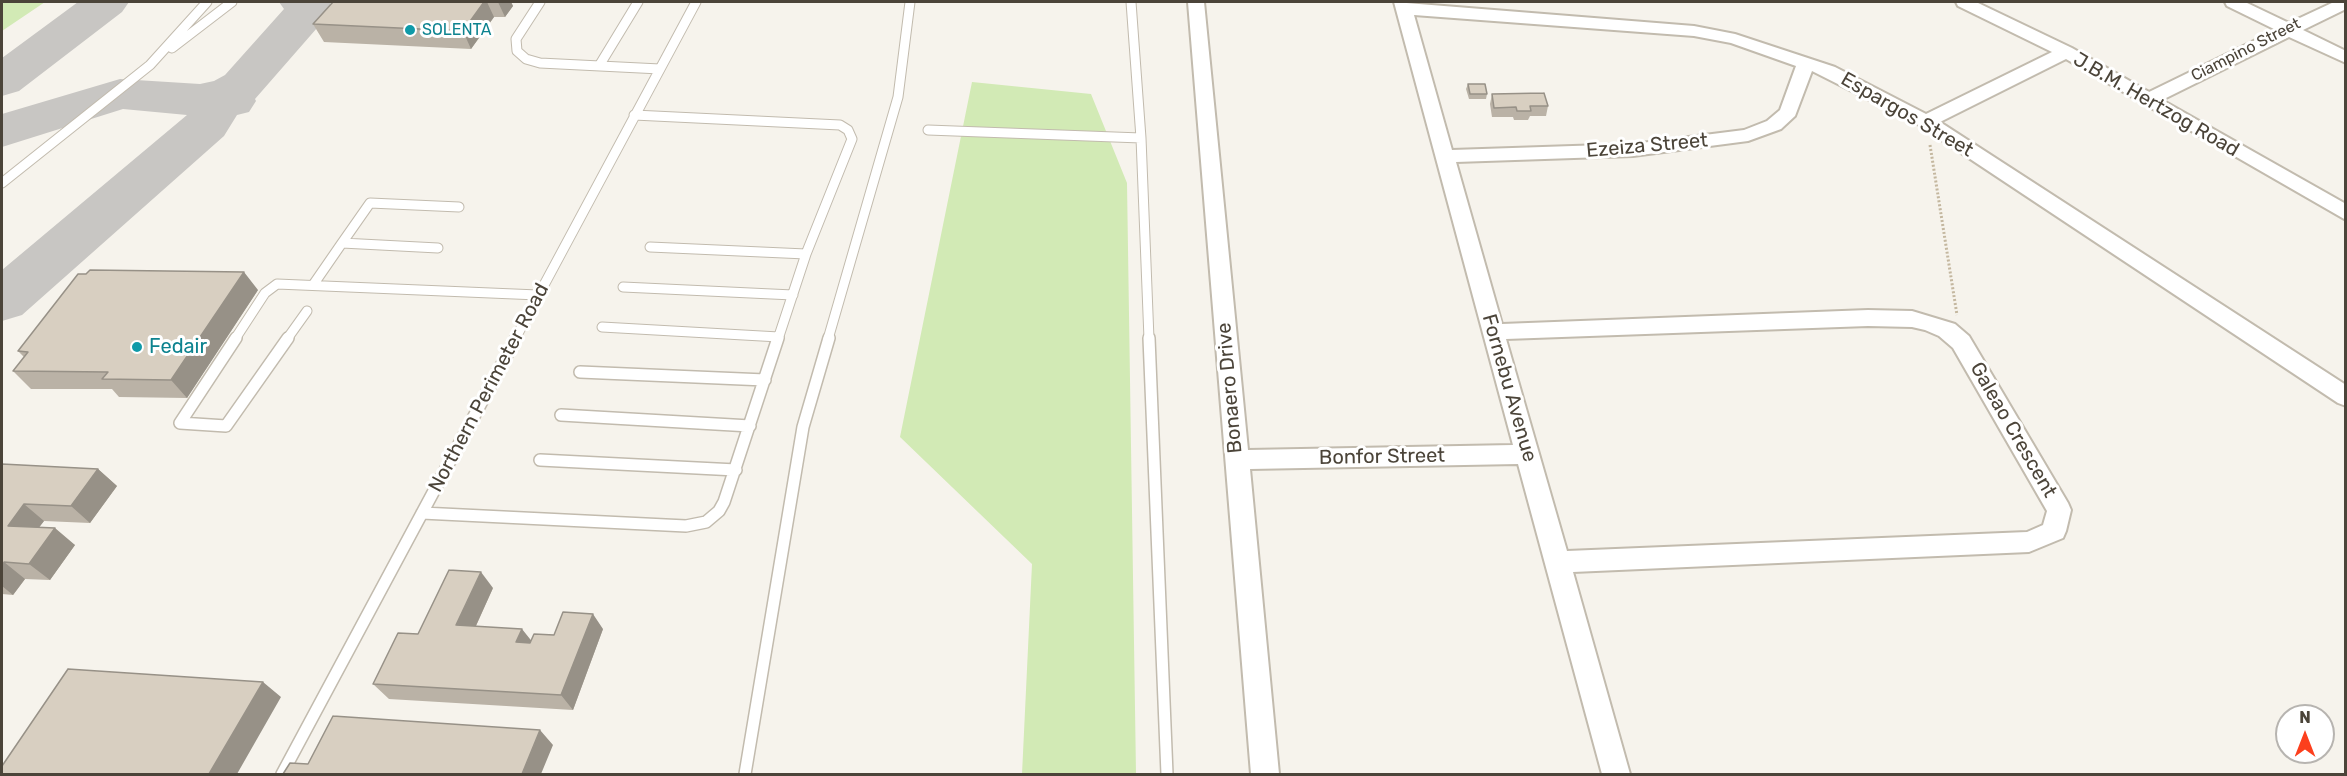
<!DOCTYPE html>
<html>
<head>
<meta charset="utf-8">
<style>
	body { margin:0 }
	#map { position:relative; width:2347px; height:776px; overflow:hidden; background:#f6f3ec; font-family:Rubik,sans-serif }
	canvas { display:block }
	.frame { position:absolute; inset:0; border:3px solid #4b4439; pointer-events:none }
	.north { position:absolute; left:2275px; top:704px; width:60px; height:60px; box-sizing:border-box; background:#fff; border:2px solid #b7b4b0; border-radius:50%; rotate:0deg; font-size:16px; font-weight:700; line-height:24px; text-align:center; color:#4b4439 }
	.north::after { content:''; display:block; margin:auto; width:21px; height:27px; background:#fc3f1d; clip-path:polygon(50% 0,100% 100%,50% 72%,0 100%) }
</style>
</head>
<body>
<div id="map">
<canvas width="2347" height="776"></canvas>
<div class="frame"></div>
<div class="north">N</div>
</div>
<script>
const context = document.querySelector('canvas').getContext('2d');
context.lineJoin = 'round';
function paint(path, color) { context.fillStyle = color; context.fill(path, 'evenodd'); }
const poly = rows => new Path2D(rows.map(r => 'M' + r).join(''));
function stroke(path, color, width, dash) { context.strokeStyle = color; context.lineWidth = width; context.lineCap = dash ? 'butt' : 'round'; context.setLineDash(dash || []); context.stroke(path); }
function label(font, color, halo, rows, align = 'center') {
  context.font = font + ' Rubik,sans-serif'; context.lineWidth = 6; context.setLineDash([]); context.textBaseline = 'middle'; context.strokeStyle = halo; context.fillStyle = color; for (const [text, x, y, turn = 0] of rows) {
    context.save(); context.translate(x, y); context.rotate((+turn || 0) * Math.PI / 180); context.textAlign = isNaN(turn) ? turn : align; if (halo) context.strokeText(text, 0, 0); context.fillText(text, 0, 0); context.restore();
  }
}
const green = poly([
	[2,2,45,2,2,31],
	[972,82,1091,94,1127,183,1136,774,1022,774,1032,564,900,437]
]);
const taxiway = poly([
	[78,2,129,2,122,12,19,91,2,96,2,58,78,2],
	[279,2,329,2,332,5,324,20,255,99,256,101,249,112,237,115,224,136,22,315,2,321,2,270,187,115,123,109,2,147,2,114,120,79,200,84,214,81,225,75,284,9,279,2]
]);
const path = poly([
	[1930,145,1957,315]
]);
const laneFar1 = poly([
	[540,2,516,39,517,51,526,59,540,63,660,69],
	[1131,2,1141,138,1149,339],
	[172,48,232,2],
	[599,66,638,2],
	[634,115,840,125,848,130,852,139,806,254,778,339],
	[928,130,1141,138],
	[2,183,150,65,207,2],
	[342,243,370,203,459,207],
	[650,247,806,254],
	[313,285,342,243,438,248],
	[623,287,793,295],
	[602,327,779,337],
	[235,339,265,293,277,284,538,295],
	[287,339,307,311],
	[515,339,696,2],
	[828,339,898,97,910,2]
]);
const lane = poly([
	[236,338,180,423,226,426,288,338],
	[1149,338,1167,774],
	[580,372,765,380],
	[561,415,750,426],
	[540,460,736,470],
	[422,513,686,526,706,522,719,511,724,502,778,338],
	[282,774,516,338],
	[745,774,803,427,829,338]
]);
const street = poly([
	[1188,2,1204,2,1248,450,1513,445,1394,2,1694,26,1735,34,1835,67,1926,114,2052,52,1958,6,1956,2,1976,2,2072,48,2149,92,2276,30,2227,6,2225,2,2245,2,2289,23,2334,2,2346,2,2346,9,2303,30,2346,51,2346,63,2289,37,2162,100,2346,204,2346,220,2066,59,1940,122,2346,385,2346,406,2338,403,1919,125,1812,71,1795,116,1781,129,1748,141,1633,156,1456,162,1502,324,1868,310,1912,311,1955,324,1969,336,2068,503,2071,510,2066,531,2063,538,2029,552,1573,572,1630,774,1602,774,1518,464,1250,469,1279,774,1251,774,1188,2],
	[1414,15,1694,36,1731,43,1796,66,1780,110,1767,121,1744,130,1633,144,1452,150,1414,15],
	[1868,326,1912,327,1925,330,1939,336,1953,348,2047,511,2043,525,2027,532,1567,551,1506,339,1868,326]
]);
const wall = poly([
	[484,2,511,2,513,6,505,17,494,17,471,49,324,42,313,24],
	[1468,84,1487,94,1486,99,1469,99,1466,89],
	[1492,94,1548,106,1546,116,1530,116,1528,120,1514,120,1513,117,1492,117,1490,104],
	[258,290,187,398,119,397,112,389,31,389,13,371,24,357,18,351],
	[2,464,98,469,117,486,90,523,44,521,39,527,75,545,50,580,25,579,13,595,2,594],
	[493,588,476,626,531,641,554,635,603,629,573,710,389,699,373,684]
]);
const shadedWall = poly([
	[484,2,487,2,494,17,471,49,463,31],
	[498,2,511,2,513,6,505,17],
	[244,272,258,290,187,398,171,380],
	[98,469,117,486,90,523,71,506],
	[24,504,44,521,28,542,8,526],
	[55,528,75,545,50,580,29,564],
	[4,562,25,579,13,595,2,586,2,566],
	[481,572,493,588,469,641,456,625],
	[593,614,603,629,573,710,561,695],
	[522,629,534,644,516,642],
	[263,682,281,697,237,774,209,774],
	[540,730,553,745,541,774,522,774]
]);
const building = poly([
	[333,2,484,2,463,31,313,24,333,2],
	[1468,84,1485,84,1487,94,1470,94,1468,84],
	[1544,93,1548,106,1530,106,1531,111,1517,111,1516,107,1494,108,1492,94,1544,93],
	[90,270,244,272,171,380,102,379,108,372,13,371,28,352,18,351,78,274,86,274,90,270],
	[2,464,98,469,71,506,24,504,8,526,55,528,29,564,4,562,2,566,2,464],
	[449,570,481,572,456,625,522,629,516,642,530,643,534,634,554,635,563,612,593,614,561,695,373,684,398,633,418,634,449,570],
	[68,669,263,682,209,774,2,774,2,766,68,669],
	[333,716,540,730,522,774,283,774,290,763,308,764,333,716]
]);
const markers = [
	[410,30,6,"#0f9aa8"],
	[137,347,6,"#0f9aa8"]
];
const farCulturenames = [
	["SOLENTA",422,30]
];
const farStreetnames = [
	["Ciampino Street",2246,50,-27]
];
const streetNames = [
	["J.B.M. Hertzog Road",2156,105,30],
	["Espargos Street",1907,115,30],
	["Ezeiza Street",1647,146,-5],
	["Northern Perimeter Road",489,388,-62],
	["Bonaero Drive",1230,388,-95],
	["Fornebu Avenue",1509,388,74],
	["Galeao Crescent",2013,430,60],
	["Bonfor Street",1382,457,-1]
];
const cultureNames = [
	["Fedair",149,347]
];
paint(green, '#d2eab5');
paint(taxiway, '#c8c6c3');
stroke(laneFar1, '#c2bbae', 11);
stroke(lane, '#c2bbae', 14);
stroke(street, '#c2bbae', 4);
stroke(path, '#c4b79f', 3, [2, 2]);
stroke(laneFar1, '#fff', 9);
stroke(lane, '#fff', 11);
paint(street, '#fff');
paint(wall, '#bab2a6');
paint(shadedWall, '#979187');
paint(building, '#d8cfc1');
stroke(building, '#979187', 1.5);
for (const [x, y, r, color] of markers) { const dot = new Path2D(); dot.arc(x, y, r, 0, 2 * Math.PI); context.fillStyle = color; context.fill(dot); stroke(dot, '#fff', 2); }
label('16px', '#0d838f', '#fff', farCulturenames, 'left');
label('16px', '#4b4439', '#fff', farStreetnames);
label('20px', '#4b4439', '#fff', streetNames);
label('20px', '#0d838f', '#fff', cultureNames, 'left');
</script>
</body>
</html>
